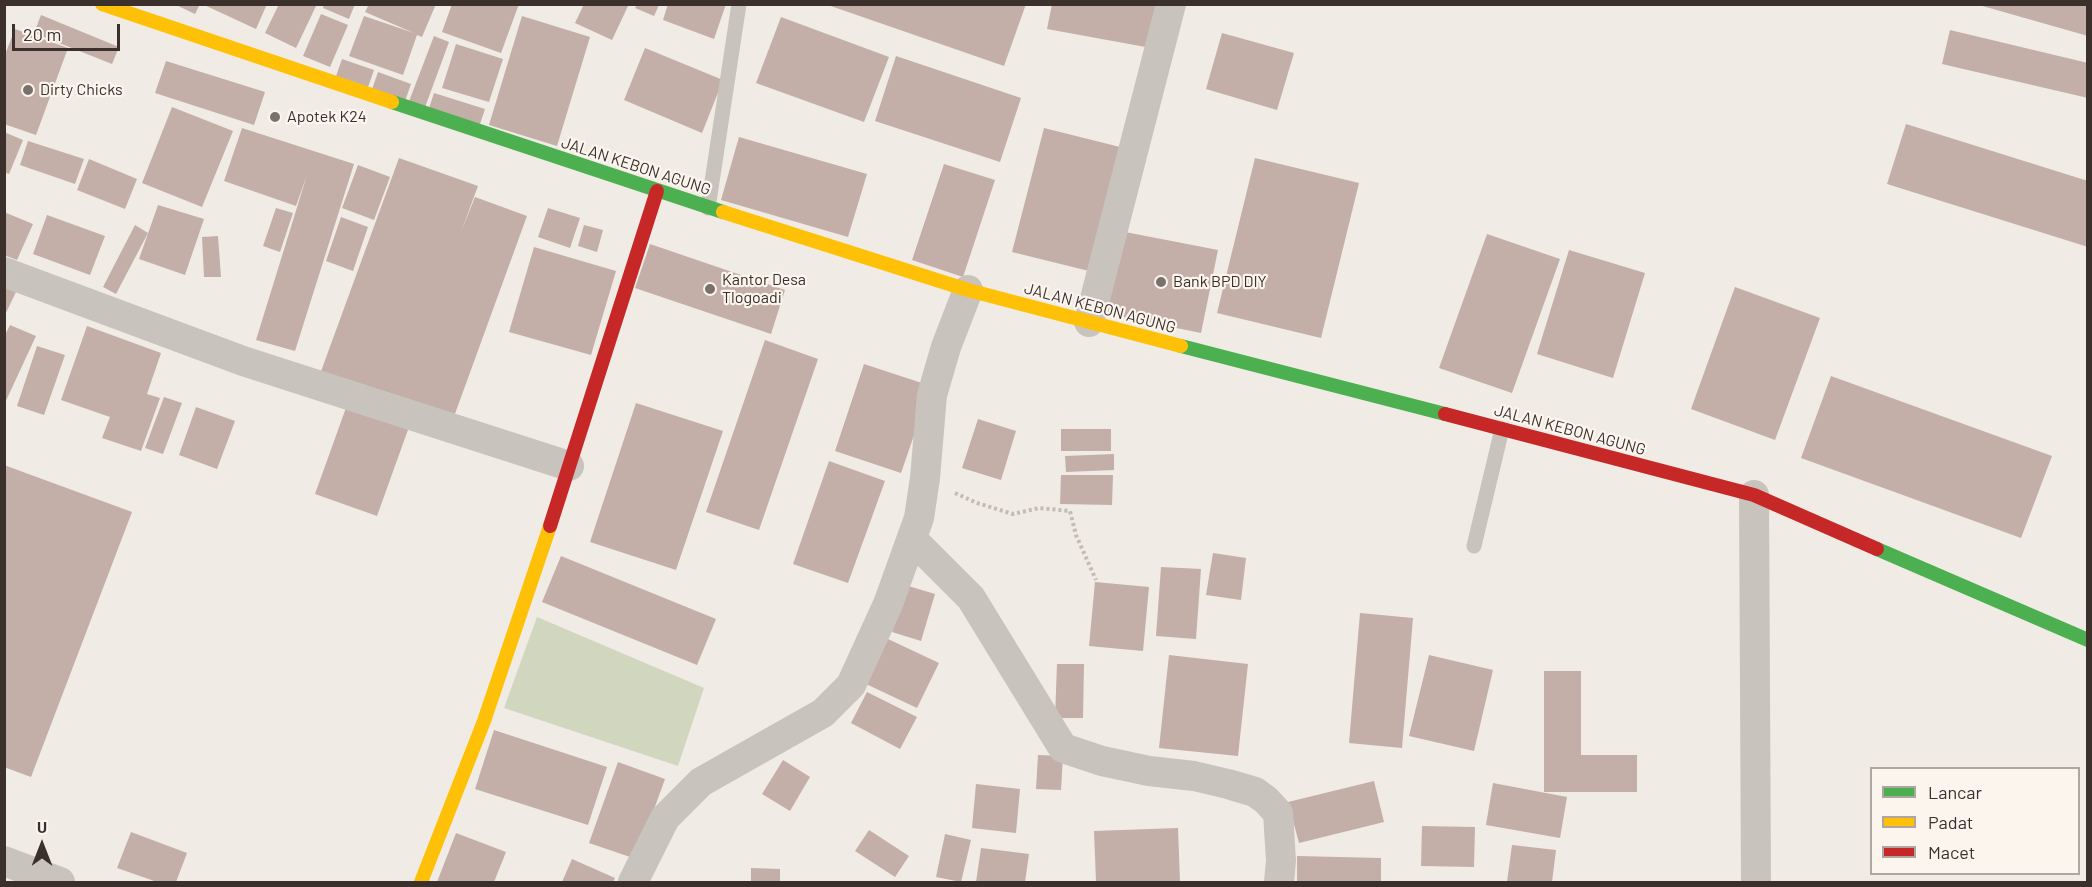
<!DOCTYPE html>
<html>
<head>
<meta charset="utf-8">
<style>
	body { margin:0 }
	#map { position:relative; width:2092px; height:887px; overflow:hidden; background:#f0ebe5; font-family:Barlow,sans-serif }
	canvas { display:block }
	.frame { position:absolute; inset:0; border:6px solid #3b302b; pointer-events:none }
	.legend { position:absolute; left:1870px; top:767px; width:210px; height:108px; box-sizing:border-box; background:#fbf5ee; border:2px solid #aea6a0; margin:0; padding:8px 10px; list-style:none; font-size:18px; color:#3b302b }
	.legend li { display:flex; align-items:center; gap:12px; height:30px }
	.legend b { width:30px; border:2px solid #aea6a0 }
	.north { position:absolute; left:12px; top:815px; width:60px; height:60px; -webkit-text-stroke:4px #fbf5ee; paint-order:stroke; rotate:0deg; font-size:16px; font-weight:700; line-height:24px; text-align:center; color:#3b302b }
	.north::after { content:''; display:block; margin:auto; width:21px; height:27px; background:#3b302b; clip-path:polygon(50% 0,100% 100%,50% 72%,0 100%) }
	.scale { position:absolute; left:12px; top:24px; width:108px; height:27px; box-sizing:border-box; border:3px solid #3b302b; border-top:0; padding-left:8px; font-size:18px; line-height:21px; white-space:nowrap; color:#3b302b; -webkit-text-stroke:4px #fbf5ee; paint-order:stroke }
</style>
</head>
<body>
<div id="map">
<canvas width="2092" height="887"></canvas>
<div class="frame"></div>
<ul class="legend">
<li><b style="height:8px;background:#4caf50"></b>Lancar</li>
<li><b style="height:8px;background:#ffc107"></b>Padat</li>
<li><b style="height:8px;background:#c62828"></b>Macet</li>
</ul>
<div class="north">U</div>
<div class="scale">20 m</div>
</div>
<script>
const context = document.querySelector('canvas').getContext('2d');
context.lineJoin = 'round';
function paint(path, color) { context.fillStyle = color; context.fill(path, 'evenodd'); }
const poly = rows => new Path2D(rows.map(r => 'M' + r).join(''));
function stroke(path, color, width, dash) { context.strokeStyle = color; context.lineWidth = width; context.lineCap = dash ? 'butt' : 'round'; context.setLineDash(dash || []); context.stroke(path); }
function label(font, color, halo, rows, align = 'center') {
  context.font = font + ' Barlow,sans-serif'; context.lineWidth = 4.5; context.setLineDash([]); context.textBaseline = 'middle'; context.strokeStyle = halo; context.fillStyle = color; for (const [text, x, y, turn = 0] of rows) {
    context.save(); context.translate(x, y); context.rotate((+turn || 0) * Math.PI / 180); context.textAlign = isNaN(turn) ? turn : align; if (halo) context.strokeText(text, 0, 0); context.fillText(text, 0, 0); context.restore();
  }
}
const green = poly([
	[537,617,704,688,678,766,504,708]
]);
const building = poly([
	[174,4,200,4,195,14],
	[202,4,267,4,256,29],
	[279,4,317,4,296,48,265,33],
	[324,4,355,4,349,19,323,8],
	[369,4,436,4,422,37,417,35,403,75,349,56,364,16,414,33,365,12],
	[452,4,519,4,501,53,442,32],
	[584,4,629,4,612,40,575,23],
	[668,4,726,4,714,39,663,20],
	[825,4,1026,4,1004,66],
	[1052,4,1159,4,1151,48,1047,29],
	[1979,4,2088,4,2088,36,1979,5],
	[637,5,659,5,654,16,635,8],
	[321,14,348,25,330,67,303,56],
	[41,15,119,47,112,64,34,33],
	[522,16,590,37,557,146,489,125],
	[781,17,889,57,864,122,756,83],
	[15,29,68,48,36,135,4,124,4,57],
	[1950,30,2088,63,2088,98,1942,64],
	[1222,33,1294,53,1277,110,1206,89],
	[434,36,449,42,424,110,408,104],
	[456,44,503,59,489,102,442,88],
	[645,48,723,80,702,133,624,100],
	[896,56,1021,98,1000,162,875,121],
	[342,59,374,70,366,93,334,82],
	[166,61,265,92,254,125,155,93],
	[378,72,411,84,404,104,371,92],
	[434,93,485,109,479,127,428,111],
	[172,107,233,131,202,207,142,183],
	[1906,124,2088,181,2088,247,1887,184],
	[242,128,354,164,295,351,256,340,307,175,296,206,224,181],
	[1044,128,1120,147,1089,271,1012,252],
	[4,132,23,140,9,174,4,172],
	[739,137,867,174,848,237,721,200],
	[28,141,84,159,75,184,20,165],
	[399,158,478,186,461,232,475,197,527,216,452,422,320,374],
	[1255,158,1359,183,1321,338,1217,313],
	[89,159,137,179,125,209,77,190],
	[944,164,995,180,963,277,912,260],
	[358,165,390,177,374,220,342,208],
	[158,205,204,219,185,275,139,259],
	[276,208,293,213,280,252,263,246],
	[548,208,580,218,570,248,538,237],
	[4,212,33,224,17,260,4,255],
	[47,215,105,236,90,275,33,254],
	[341,217,368,227,353,271,326,261],
	[135,225,148,233,116,294,103,287],
	[584,225,603,230,597,252,578,246],
	[1120,231,1218,250,1201,333,1103,313],
	[1487,234,1560,259,1512,393,1439,368],
	[218,236,221,277,204,277,202,237],
	[650,244,785,290,771,334,635,288],
	[534,247,616,271,591,355,509,332],
	[1569,250,1645,273,1613,378,1537,354],
	[4,287,16,292,4,317],
	[1735,287,1820,318,1775,440,1691,409],
	[10,325,36,336,4,405,4,337],
	[87,326,161,353,147,394,160,398,141,451,102,438,110,417,61,400],
	[765,340,818,359,759,530,706,512],
	[37,346,65,355,44,415,17,406],
	[864,364,931,386,901,473,835,451],
	[1831,376,2052,456,2021,538,1801,458],
	[164,397,182,403,163,454,145,448],
	[636,403,723,431,676,570,590,542],
	[347,405,409,427,377,516,315,494],
	[196,407,235,421,217,469,179,455],
	[978,419,1016,431,1001,480,962,468],
	[1061,429,1111,429,1111,451,1061,451],
	[1114,454,1114,470,1066,472,1065,456],
	[829,461,885,481,848,583,793,564],
	[4,465,132,512,31,777,4,767],
	[1061,475,1113,475,1112,505,1060,504],
	[1213,553,1246,558,1241,600,1206,595],
	[561,556,716,619,697,665,542,602],
	[1161,567,1201,569,1196,639,1156,636],
	[1095,582,1149,587,1143,651,1089,646],
	[905,585,935,594,921,641,892,632],
	[1360,613,1413,618,1402,748,1349,743],
	[888,639,939,663,917,708,866,684],
	[1169,655,1248,664,1238,756,1159,748],
	[1429,655,1493,670,1474,751,1409,736],
	[1057,664,1084,664,1083,718,1055,718],
	[1544,671,1581,671,1581,755,1637,755,1637,792,1544,792],
	[867,692,917,717,900,749,851,723],
	[494,730,607,767,588,825,475,789],
	[1038,755,1063,756,1061,790,1036,789],
	[783,760,810,777,790,811,762,794],
	[618,762,665,779,636,859,589,843],
	[1374,781,1384,822,1299,843,1288,802],
	[1493,783,1567,797,1560,838,1486,825],
	[976,784,1020,789,1016,833,972,828],
	[1422,826,1475,827,1474,867,1421,866],
	[1178,828,1180,882,1096,882,1094,831],
	[869,830,909,856,895,877,855,851],
	[131,832,187,853,176,882,157,882,117,868],
	[456,833,506,852,494,882,437,882],
	[945,834,971,840,961,882,936,877],
	[1512,845,1556,850,1552,882,1507,882],
	[981,848,1029,854,1025,882,976,882],
	[1297,856,1381,858,1381,882,1297,882],
	[572,859,615,878,613,882,562,882],
	[751,868,780,869,780,882,751,882]
]);
const path = poly([
	[955,493,977,503,1013,514,1039,508,1070,511,1076,535,1096,580]
]);
const lane = poly([
	[708,208,739,4],
	[1474,546,1502,429]
]);
const street = poly([
	[4,272,243,361,569,466],
	[1089,322,1171,4],
	[1754,495,1756,882],
	[912,539,971,598,1063,748,1102,761,1149,771,1194,776,1228,784,1255,792,1266,800,1278,813,1281,861,1279,882],
	[4,861,60,882],
	[633,882,665,818,701,782,823,713,851,685,888,604,919,518,925,478,932,395,946,347,968,290]
]);
const fast = poly([
	[392,102,723,212],
	[1181,346,1445,414],
	[1877,549,2088,640]
]);
const slow = poly([
	[102,4,392,102],
	[723,212,968,290,1181,346],
	[421,882,484,721,550,526]
]);
const jam = poly([
	[1445,414,1754,495,1877,549],
	[550,526,657,191]
]);
const markers = [
	[28,90,6,"#7a716c"],
	[275,117,6,"#7a716c"],
	[1161,282,6,"#7a716c"],
	[710,289,6,"#7a716c"]
];
const poiNames = [
	["Dirty Chicks",40,90],
	["Apotek K24",287,117],
	["Kantor Desa",722,280],
	["Tlogoadi",722,298],
	["Bank BPD DIY",1173,282]
];
const streetNames = [
	["JALAN KEBON AGUNG",636,166,18],
	["JALAN KEBON AGUNG",1100,308,15],
	["JALAN KEBON AGUNG",1570,430,15]
];
paint(green, '#d1d6bf');
paint(building, '#c3afa7');
stroke(path, '#c2bbb6', 4, [3, 3]);
stroke(lane, '#c9c3be', 15);
stroke(street, '#c9c3be', 30);
stroke(fast, '#4caf50', 14);
stroke(slow, '#ffc107', 14);
stroke(jam, '#c62828', 14);
for (const [x, y, r, color] of markers) { const dot = new Path2D(); dot.arc(x, y, r, 0, 2 * Math.PI); context.fillStyle = color; context.fill(dot); stroke(dot, '#fbf5ee', 2); }
label('16px', '#3b302b', '#fbf5ee', poiNames, 'left');
label('16px', '#3b302b', '#fbf5ee', streetNames);
</script>
</body>
</html>
